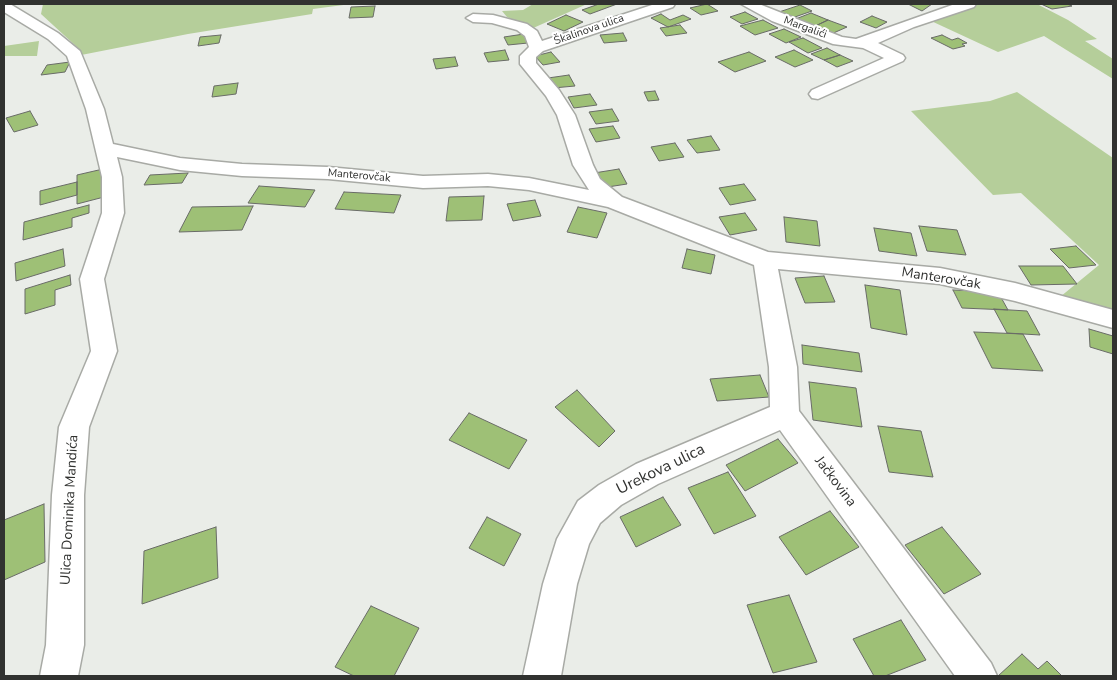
<!DOCTYPE html>
<html>
<head>
<meta charset="utf-8">
<style>
	body { margin:0 }
	#map { position:relative; width:1117px; height:680px; overflow:hidden; background:#eaede8; font-family:"Nunito Sans",sans-serif }
	canvas { display:block }
	.frame { position:absolute; inset:0; border:5px solid #313230; pointer-events:none }
</style>
</head>
<body>
<div id="map">
<canvas width="1117" height="680"></canvas>
<div class="frame"></div>
</div>
<script>
const context = document.querySelector('canvas').getContext('2d');
context.lineJoin = 'round';
function paint(path, color) { context.fillStyle = color; context.fill(path, 'evenodd'); }
const poly = rows => new Path2D(rows.map(r => 'M' + r).join(''));
function stroke(path, color, width, dash) { context.strokeStyle = color; context.lineWidth = width; context.lineCap = dash ? 'butt' : 'round'; context.setLineDash(dash || []); context.stroke(path); }
function label(font, color, halo, rows, align = 'center') {
  context.font = font + ' "Nunito Sans",sans-serif'; context.lineWidth = 4; context.setLineDash([]); context.textBaseline = 'middle'; context.strokeStyle = halo; context.fillStyle = color; for (const [text, x, y, turn = 0] of rows) {
    context.save(); context.translate(x, y); context.rotate((+turn || 0) * Math.PI / 180); context.textAlign = isNaN(turn) ? turn : align; if (halo) context.strokeText(text, 0, 0); context.fillText(text, 0, 0); context.restore();
  }
}
const green = poly([
	[25,4,351,4,313,9,312,14,188,34,71,57,78,48,41,14,43,4],
	[533,4,587,4,531,29,507,17,502,11,523,10],
	[979,4,1037,4,1068,20,1097,39,1085,41,1113,59,1113,79,1044,36,998,52,929,20],
	[39,41,37,56,4,56,4,46],
	[1017,92,1113,158,1113,325,1049,306,1099,265,1021,193,993,195,911,111,990,101]
]);
const building = poly([
	[599,4,617,4,590,14,582,10,599,4],
	[707,4,718,11,701,15,690,8,707,4],
	[908,4,932,4,922,11,908,4],
	[1041,4,1067,4,1072,6,1052,9,1041,4],
	[800,5,812,11,792,18,779,12,800,5],
	[375,6,373,17,349,18,351,7,375,6],
	[745,12,758,19,742,24,730,17,745,12],
	[811,13,828,20,811,28,793,20,811,13],
	[661,14,670,20,683,15,691,19,668,27,651,18,661,14],
	[566,15,583,22,564,31,547,24,566,15],
	[872,16,887,22,876,28,860,22,872,16],
	[763,20,778,28,755,35,740,26,763,20],
	[828,20,847,27,829,35,811,28,828,20],
	[680,25,687,33,666,36,660,28,680,25],
	[784,29,801,37,786,43,769,34,784,29],
	[623,33,627,41,604,43,600,35,623,33],
	[524,34,528,43,508,45,504,37,524,34],
	[221,35,219,43,198,46,200,37,221,35],
	[942,35,952,40,958,38,967,43,962,44,965,46,953,49,931,38,942,35],
	[803,38,822,48,808,53,789,42,803,38],
	[827,48,840,55,824,60,811,54,827,48],
	[505,50,509,60,488,62,484,53,505,50],
	[794,50,813,60,795,67,775,57,794,50],
	[551,52,560,62,543,65,535,56,551,52],
	[749,52,766,61,735,72,718,62,749,52],
	[840,55,853,61,837,67,824,60,840,55],
	[455,57,458,66,436,69,433,59,455,57],
	[70,62,65,72,41,75,47,65,70,62],
	[569,75,575,86,553,88,548,78,569,75],
	[238,83,236,94,212,97,214,86,238,83],
	[655,91,659,100,648,101,644,92,655,91],
	[590,94,597,105,574,108,568,97,590,94],
	[612,109,619,121,596,124,589,112,612,109],
	[30,111,38,125,14,132,6,118,30,111],
	[613,126,620,138,596,142,589,129,613,126],
	[711,136,720,150,697,153,687,140,711,136],
	[675,143,684,157,659,161,651,147,675,143],
	[103,169,104,197,77,204,77,175,103,169],
	[619,169,627,184,601,188,594,173,619,169],
	[188,173,182,183,144,185,150,175,188,173],
	[77,182,77,195,40,205,40,191,77,182],
	[744,184,756,200,730,205,719,188,744,184],
	[259,186,315,190,305,207,248,203,259,186],
	[344,192,401,195,394,213,335,209,344,192],
	[484,196,482,220,446,221,449,197,484,196],
	[535,200,541,216,513,221,507,204,535,200],
	[89,205,89,213,72,218,72,227,23,240,24,222,89,205],
	[253,206,242,230,179,232,192,207,253,206],
	[578,207,607,213,597,238,567,232,578,207],
	[745,213,757,230,730,235,719,217,745,213],
	[784,217,817,221,820,246,786,242,784,217],
	[919,226,957,230,966,255,927,251,919,226],
	[874,228,911,233,917,256,879,251,874,228],
	[1076,246,1096,265,1069,268,1050,249,1076,246],
	[63,249,65,266,16,281,15,263,63,249],
	[687,249,715,255,711,274,682,268,687,249],
	[1019,266,1063,266,1077,284,1031,285,1019,266],
	[70,275,71,285,55,290,55,305,25,314,25,289,70,275],
	[824,276,835,302,805,303,795,278,824,276],
	[865,285,900,290,907,335,871,328,865,285],
	[953,290,998,292,1008,310,962,308,953,290],
	[994,309,1027,311,1040,335,1007,333,994,309],
	[1089,329,1113,336,1113,354,1090,347,1089,329],
	[974,332,1023,334,1043,371,992,368,974,332],
	[802,345,859,353,862,372,803,364,802,345],
	[760,375,769,397,717,401,710,379,760,375],
	[809,382,856,388,862,427,813,420,809,382],
	[577,390,615,431,599,447,555,407,577,390],
	[469,413,527,440,509,469,449,440,469,413],
	[878,426,921,431,933,477,889,472,878,426],
	[778,439,798,463,745,491,726,465,778,439],
	[728,472,756,516,714,534,688,488,728,472],
	[663,497,681,525,636,547,620,517,663,497],
	[44,504,45,562,4,580,4,520,44,504],
	[830,511,859,547,806,575,779,537,830,511],
	[487,517,521,534,504,566,469,548,487,517],
	[216,527,218,578,142,604,144,551,216,527],
	[942,527,981,574,944,594,905,545,942,527],
	[789,595,817,662,773,673,747,605,789,595],
	[371,606,419,628,394,676,354,676,335,667,371,606],
	[901,620,926,660,885,676,874,676,853,639,901,620],
	[1022,654,1038,669,1047,661,1062,676,998,676,1022,654]
]);
const minor = poly([
	[4,4,10,4,58,33,80,51,104,109,113,144,180,158,242,164,328,167,423,176,488,174,529,178,589,190,573,165,557,115,546,96,520,64,520,56,529,47,525,36,517,30,492,23,473,22,466,18,473,14,493,15,527,24,537,31,542,41,655,4,675,4,673,7,543,51,536,57,536,63,559,90,575,115,593,165,600,179,622,197,768,252,940,268,1015,283,1113,310,1113,328,1015,301,940,284,778,269,797,367,799,411,991,663,997,676,955,676,780,430,658,484,621,505,600,523,589,544,577,584,561,676,523,676,543,584,557,539,578,501,599,485,636,464,770,407,769,367,754,265,608,207,529,190,488,186,423,188,328,179,242,176,180,170,117,157,122,177,124,213,104,279,117,351,89,427,84,495,84,645,78,676,40,676,46,645,52,495,59,427,91,351,80,279,102,213,102,177,86,109,67,56,48,39,4,12,4,4],
	[741,4,759,4,842,37,856,39,955,4,976,4,974,7,914,27,878,43,903,55,905,58,903,61,818,99,812,98,809,94,812,90,884,58,863,48,833,44,772,21,741,4]
]);
const farStreetnames = [
	["Margalići",805,28,20],
	["Škalinova ulica",589,30,-19],
	["Manterovčak",359,176,5]
];
const streetNames = [
	["Manterovčak",941,279,9],
	["Jačkovina",835,482,53],
	["Ulica Dominika Mandića",70,510,-87]
];
const nearStreetnames = [
	["Urekova ulica",661,470,-26]
];
paint(green, '#b5ce9a');
paint(building, '#9ec076');
stroke(building, '#696b67', 1);
stroke(minor, '#a8aaa5', 3);
paint(minor, '#fff');
label('11px', '#313230', '#fff', farStreetnames);
label('14px', '#313230', '#fff', streetNames);
label('16px', '#313230', '#fff', nearStreetnames);
</script>
</body>
</html>
